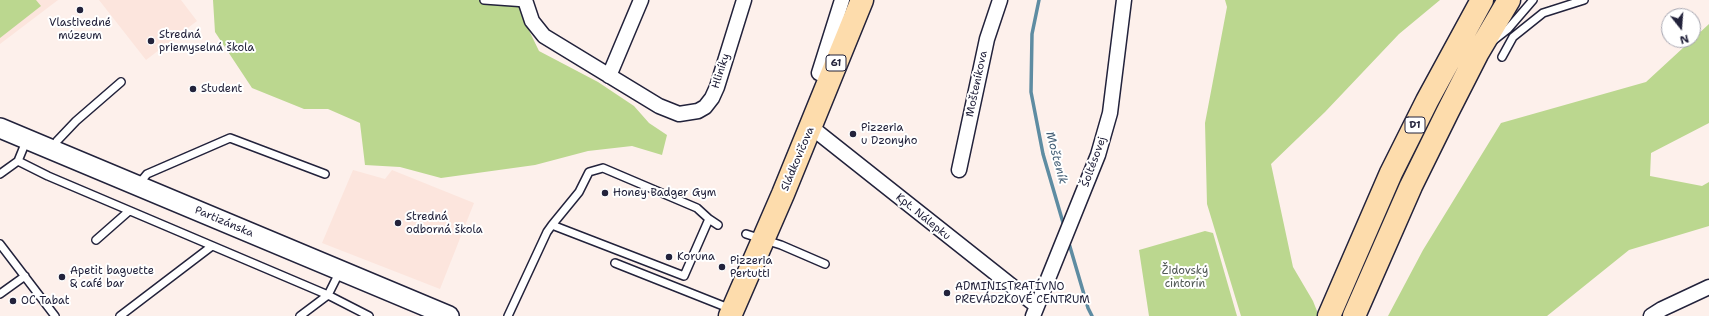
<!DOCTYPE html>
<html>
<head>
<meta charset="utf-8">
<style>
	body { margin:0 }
	#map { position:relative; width:1709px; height:316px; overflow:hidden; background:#fdf0eb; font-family:"Shantell Sans",sans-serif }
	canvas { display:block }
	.north { position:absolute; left:1661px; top:8px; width:40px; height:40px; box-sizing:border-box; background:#fff; border:1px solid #a7a7b1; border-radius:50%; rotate:163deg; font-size:11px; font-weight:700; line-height:16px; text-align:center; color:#22223b }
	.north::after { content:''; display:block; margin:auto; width:14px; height:18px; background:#22223b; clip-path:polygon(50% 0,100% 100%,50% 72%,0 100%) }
</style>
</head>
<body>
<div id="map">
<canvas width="1709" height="316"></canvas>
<div class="north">N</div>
</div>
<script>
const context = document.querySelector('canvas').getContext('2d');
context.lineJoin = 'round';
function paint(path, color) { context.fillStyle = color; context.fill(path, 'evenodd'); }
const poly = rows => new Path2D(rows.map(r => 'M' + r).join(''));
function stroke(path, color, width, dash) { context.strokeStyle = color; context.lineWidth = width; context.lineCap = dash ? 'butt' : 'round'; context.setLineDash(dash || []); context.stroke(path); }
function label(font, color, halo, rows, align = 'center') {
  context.font = font + ' "Shantell Sans",sans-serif'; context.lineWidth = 4; context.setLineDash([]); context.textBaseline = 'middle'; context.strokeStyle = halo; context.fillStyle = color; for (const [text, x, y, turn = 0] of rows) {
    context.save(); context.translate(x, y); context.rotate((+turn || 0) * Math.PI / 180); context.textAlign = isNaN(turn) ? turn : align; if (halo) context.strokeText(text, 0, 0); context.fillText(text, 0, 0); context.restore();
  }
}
const built = poly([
	[0,0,58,0,0,44],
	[99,0,181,0,197,21,146,60],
	[353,170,385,179,392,170,474,203,440,289,322,243]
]);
const green = poly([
	[0,0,36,0,41,6,0,38],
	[213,0,518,0,522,16,539,51,598,82,634,106,649,123,667,135,662,155,632,146,588,151,535,165,441,178,400,167,365,165,360,123,328,109,304,109,252,88,215,32],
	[1225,0,1440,0,1399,34,1325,112,1271,164,1293,267,1313,301,1319,316,1241,316,1207,204,1205,123,1227,7],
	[1709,24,1709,123,1651,153,1650,176,1702,186,1709,182,1709,226,1629,250,1547,316,1388,316,1423,250,1501,123,1646,82],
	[1205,231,1213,233,1237,316,1149,316,1139,250]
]);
const stream = poly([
	[1039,0,1032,34,1031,92,1043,154,1064,226],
	[1068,240,1088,308,1092,316]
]);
const lane = poly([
	[484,0,526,3],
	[1494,40,1508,29,1533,0],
	[1502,57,1513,37,1543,13,1584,0],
	[53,148,57,141,76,121,121,82],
	[18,161,48,176,328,295,369,316],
	[0,174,18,161,27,139],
	[138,185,147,174,230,138,325,174],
	[709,219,718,225],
	[746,234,781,245,825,264],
	[96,240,129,211],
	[0,244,55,316],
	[615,263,731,309],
	[0,294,25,276],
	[120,316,212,246],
	[300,316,328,295,340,271],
	[508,316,547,232,552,225,579,192,589,172,603,168,697,208,709,219,684,276,552,225]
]);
const street = poly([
	[525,0,532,21,544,36,659,106,679,114,698,111,705,107,712,98,717,87,744,0],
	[819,73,842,0],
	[609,76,641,0],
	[811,127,1037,306],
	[959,170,987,39,1000,0],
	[1033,316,1098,155,1110,113,1124,0],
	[1651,316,1662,309,1709,287]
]);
const secondary = poly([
	[0,128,449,316]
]);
const primary = poly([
	[730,316,783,194,862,0]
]);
const highway = poly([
	[1329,316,1391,173,1427,101,1482,0],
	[1354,316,1411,186,1448,111,1477,54,1509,0]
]);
const markers = [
	[80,10,4,"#22223b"],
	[151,41,4,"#22223b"],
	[193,89,4,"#22223b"],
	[853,134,4,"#22223b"],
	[605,193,4,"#22223b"],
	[398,223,4,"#22223b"],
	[669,257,4,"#22223b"],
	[722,267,4,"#22223b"],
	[62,277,4,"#22223b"],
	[947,293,4,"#22223b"],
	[13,301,4,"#22223b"]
];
const shields = [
	[836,63,20],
	[1415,125,20]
];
const shieldNames = [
	["61",836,63],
	["D1",1415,125]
];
const poiNames = [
	["Vlastivedné",80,23,"center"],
	["múzeum",80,36,"center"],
	["Stredná",159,35],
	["priemyselná škola",159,48],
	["Student",201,89],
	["Pizzeria",861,128],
	["u Dzonyho",861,141],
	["Honey Badger Gym",613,193],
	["Stredná",406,217],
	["odborná škola",406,230],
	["Koruna",677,257],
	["Pizzeria",730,261],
	["Pertutti",730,274],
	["Apetit baguette",70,271],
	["& café bar",70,284],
	["ADMINISTRATÍVNO",955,287],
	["PREVÁDZKOVÉ CENTRUM",955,300],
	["OC Tabat",21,301]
];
const streetNames = [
	["Hliníky",721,71,-72],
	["Mošteníkova",977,84,-78],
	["Sládkovičova",798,159,-67],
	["Šoltésovej",1094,162,-70],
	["Kpt. Nálepku",923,217,39],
	["Partizánska",224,222,23]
];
const parkNames = [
	["Židovský",1185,271],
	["cintorín",1185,284]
];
const waterNames = [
	["Mošteník",1056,158,75]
];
paint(built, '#fce5dd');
paint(green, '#bbd78f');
stroke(stream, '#5e8ca2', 3.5);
stroke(lane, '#22223b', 10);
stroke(street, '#22223b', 17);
stroke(secondary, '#22223b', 22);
stroke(primary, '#22223b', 25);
stroke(highway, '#22223b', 25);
stroke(lane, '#fff', 7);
stroke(street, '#fff', 14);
stroke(secondary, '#fff', 19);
stroke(primary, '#fddcac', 22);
stroke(highway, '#fddcac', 22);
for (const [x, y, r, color] of markers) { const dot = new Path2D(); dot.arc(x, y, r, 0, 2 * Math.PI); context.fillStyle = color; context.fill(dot); stroke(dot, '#fff', 1.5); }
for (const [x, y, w] of shields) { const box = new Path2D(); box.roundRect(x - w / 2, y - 8, w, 16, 3); context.fillStyle = '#fff'; context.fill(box); stroke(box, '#22223b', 1); }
label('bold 10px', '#22223b', null, shieldNames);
label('11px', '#22223b', '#fff', poiNames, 'left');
label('11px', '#22223b', '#fff', streetNames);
label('11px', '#505854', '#fff', parkNames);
label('italic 12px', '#456077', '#fff', waterNames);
</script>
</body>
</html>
